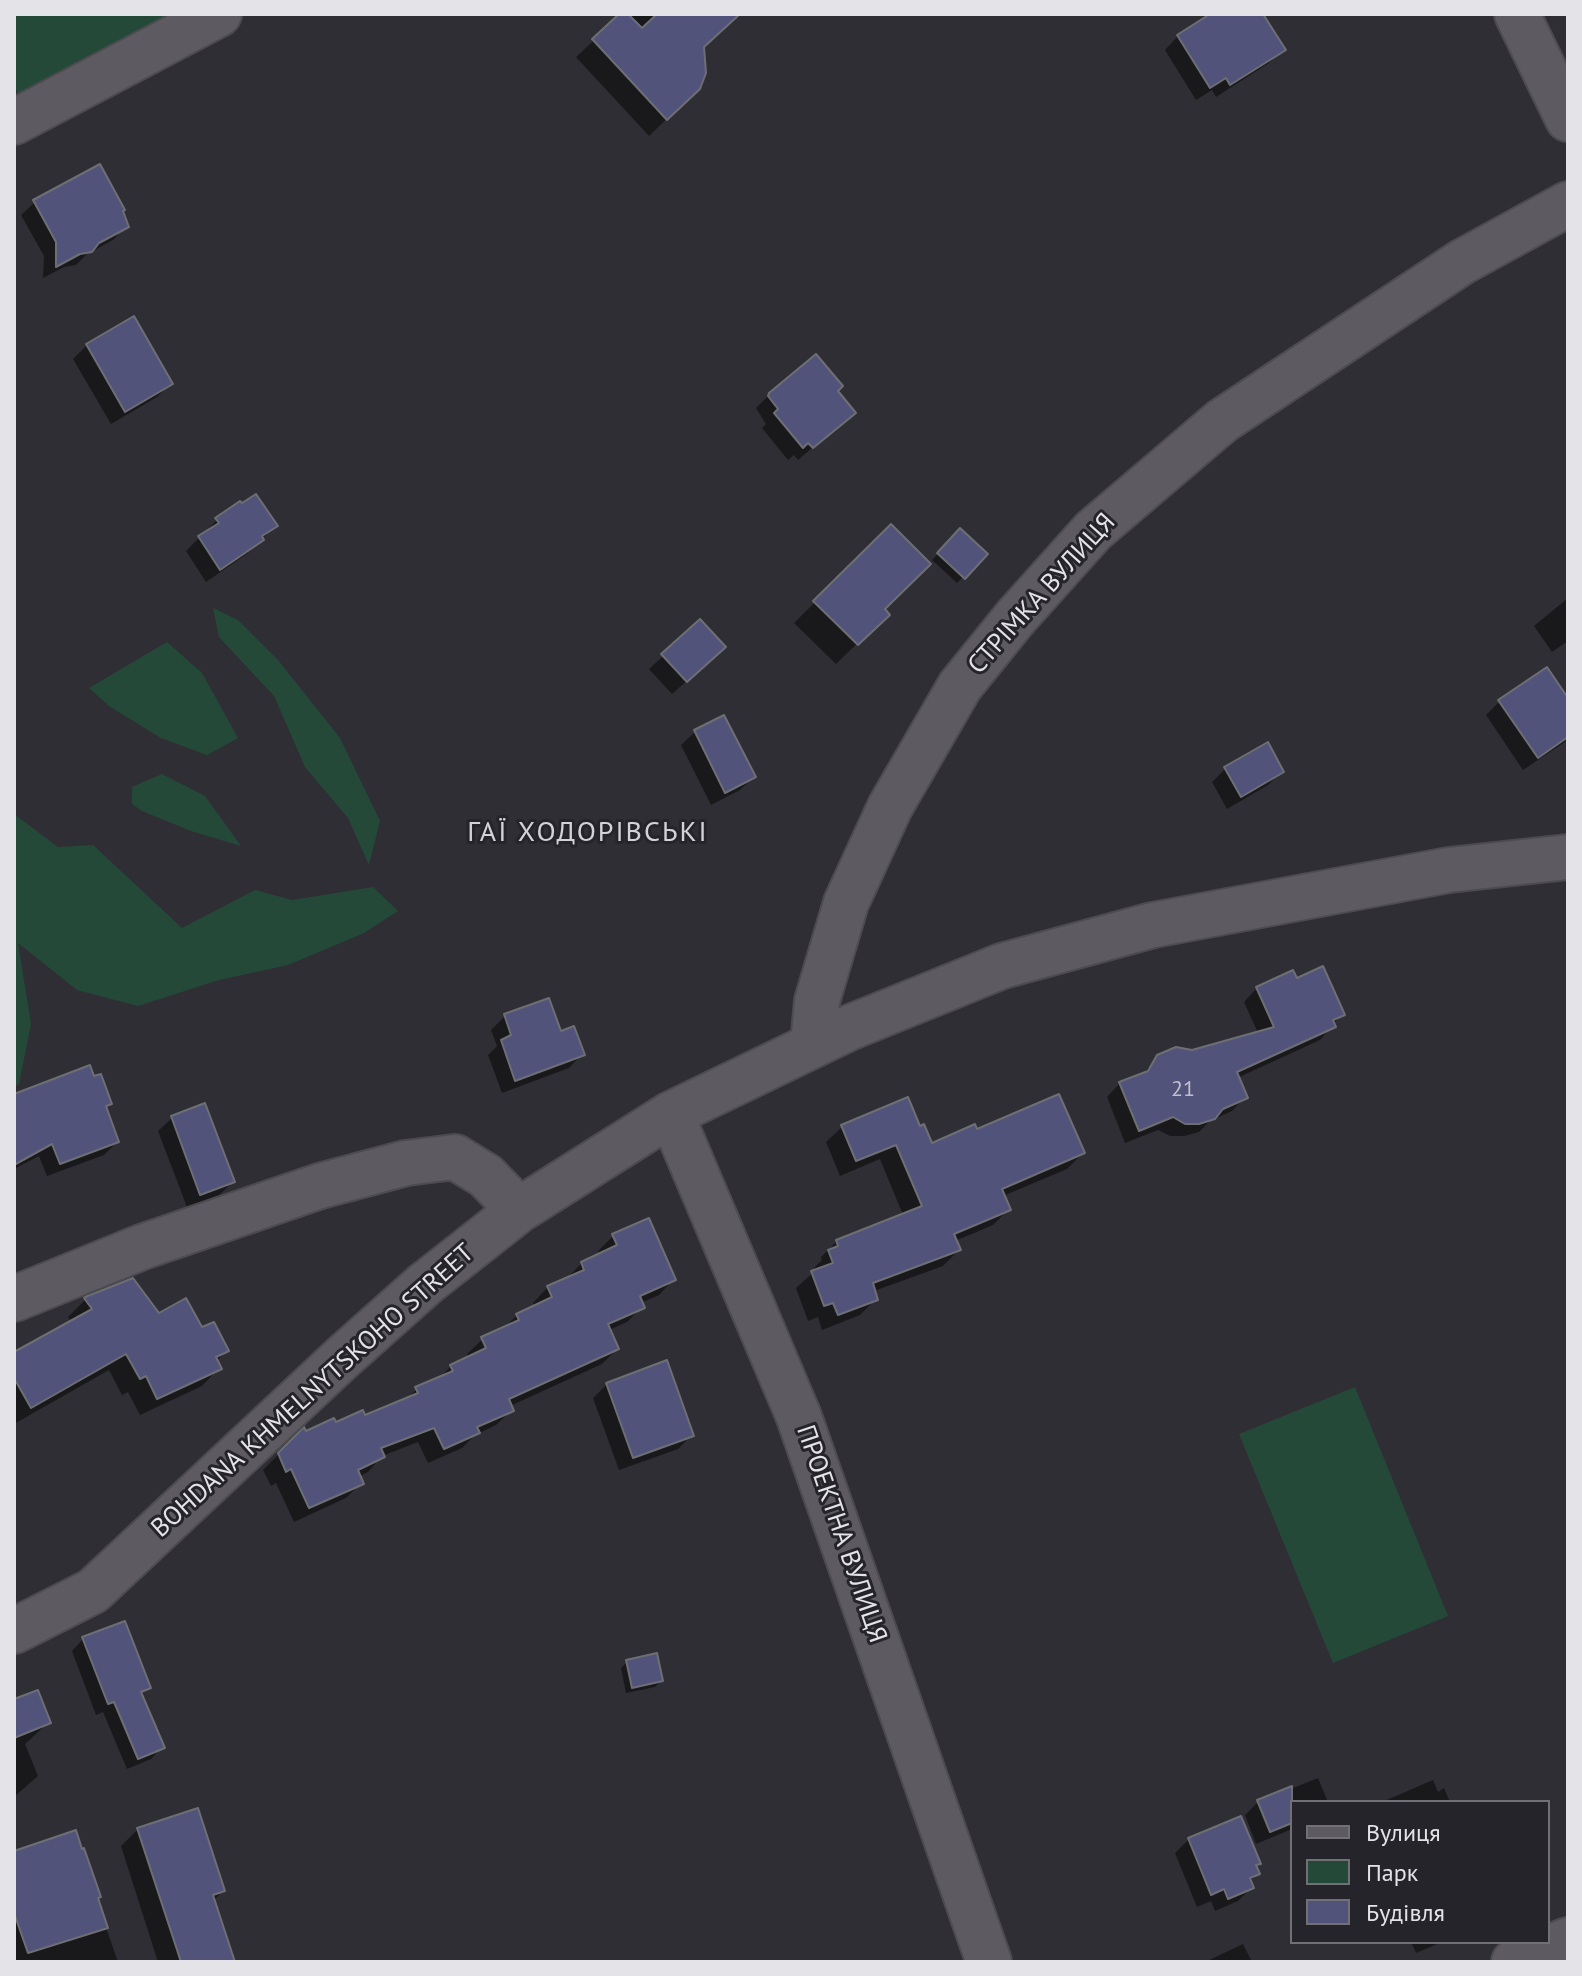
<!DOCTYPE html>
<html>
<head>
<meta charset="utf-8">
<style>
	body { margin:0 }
	#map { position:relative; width:1582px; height:1976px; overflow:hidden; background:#2f2e34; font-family:"PT Sans",sans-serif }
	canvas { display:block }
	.frame { position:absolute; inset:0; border:16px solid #e4e3e7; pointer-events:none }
	.legend { position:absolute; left:1290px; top:1800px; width:260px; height:144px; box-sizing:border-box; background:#25242a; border:2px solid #717076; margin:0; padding:10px 14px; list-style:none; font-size:24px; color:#e4e3e7 }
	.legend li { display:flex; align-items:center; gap:16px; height:40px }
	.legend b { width:40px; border:2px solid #717076 }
</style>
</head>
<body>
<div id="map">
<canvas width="1582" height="1976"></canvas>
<div class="frame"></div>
<ul class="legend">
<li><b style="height:10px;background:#5d5b61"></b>Вулиця</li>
<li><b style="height:22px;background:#254939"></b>Парк</li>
<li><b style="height:22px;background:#52537b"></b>Будівля</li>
</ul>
</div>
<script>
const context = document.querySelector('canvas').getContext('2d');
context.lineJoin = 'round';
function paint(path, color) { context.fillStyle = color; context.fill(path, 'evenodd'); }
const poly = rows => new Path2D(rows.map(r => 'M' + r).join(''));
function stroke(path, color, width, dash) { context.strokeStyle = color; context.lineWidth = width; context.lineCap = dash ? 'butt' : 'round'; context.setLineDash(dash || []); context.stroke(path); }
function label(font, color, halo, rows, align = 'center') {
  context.font = font + ' "PT Sans",sans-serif'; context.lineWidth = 6; context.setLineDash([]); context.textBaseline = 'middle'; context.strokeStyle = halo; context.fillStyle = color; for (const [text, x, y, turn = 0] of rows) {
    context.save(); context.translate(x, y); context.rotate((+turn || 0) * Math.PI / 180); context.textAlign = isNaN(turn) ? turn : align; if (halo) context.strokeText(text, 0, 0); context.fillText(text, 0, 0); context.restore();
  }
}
const green = poly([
	[14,14,195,14,22,102,14,85],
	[213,608,238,620,278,660,340,738,380,821,369,865,348,818,305,767,274,696,219,637],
	[167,642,202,673,238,738,207,755,161,738,109,706,89,688],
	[162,774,205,796,241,846,191,831,142,811,132,804,132,787],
	[14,814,58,847,93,845,182,928,255,890,292,900,373,887,398,911,364,933,288,965,219,980,138,1006,77,990,18,943,31,1024,19,1084,14,1087],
	[1355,1387,1448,1616,1333,1663,1239,1434]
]);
const shadow = poly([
	[622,14,730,14,702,48,680,106,649,136,576,57],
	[1214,14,1261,14,1283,50,1269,63,1216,97,1212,90,1196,100,1165,50,1178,36],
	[35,202,126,226,113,240,87,254,76,265,64,267,43,278,44,256,21,215],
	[87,345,171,383,157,397,111,424,73,359],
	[835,391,853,413,798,460,794,455,788,460,762,428,766,424,756,408,770,394],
	[217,520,275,526,248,553,206,582,186,551],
	[891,527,882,609,887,614,836,664,794,623],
	[960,531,985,554,957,583,932,560],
	[1568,598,1568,641,1552,652,1534,626],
	[700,622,710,660,672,694,649,669],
	[1500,701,1568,702,1568,740,1523,770,1486,715],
	[695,732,754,777,740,790,711,805,681,745],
	[1225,769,1282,771,1268,785,1227,809,1212,782],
	[1296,981,1342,1014,1320,1040,1237,1078,1245,1097,1232,1111,1210,1121,1199,1132,1184,1136,1170,1136,1158,1130,1125,1143,1107,1097,1120,1083,1142,1076,1158,1056,1192,1052,1258,1033,1244,1002,1257,988],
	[505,1016,560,1033,582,1054,569,1068,502,1093,488,1055,497,1046,491,1030],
	[93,1079,109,1103,104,1108,117,1142,104,1155,47,1176,39,1156,14,1169,14,1122],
	[172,1118,233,1182,219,1195,187,1207,158,1131],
	[842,1127,919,1128,931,1145,976,1132,1083,1153,1067,1169,1003,1196,1009,1209,993,1225,955,1241,959,1250,943,1266,874,1291,876,1299,860,1315,822,1330,818,1317,808,1321,796,1288,815,1271,814,1268,822,1260,821,1257,837,1241,903,1215,880,1159,840,1176,826,1142],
	[613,1236,674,1279,659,1295,641,1303,642,1307,627,1322,609,1330,617,1349,602,1364,510,1406,512,1410,496,1425,475,1435,462,1448,428,1463,418,1442,382,1456,368,1472,358,1477,361,1483,346,1498,294,1522,276,1483,271,1486,263,1470,279,1454,305,1434,364,1417,404,1401,417,1389,438,1380,451,1366,469,1358,467,1354,483,1339,502,1330,517,1315,535,1307,533,1303,548,1287,566,1279,582,1263,600,1255,598,1251],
	[86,1299,158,1315,201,1330,227,1351,216,1361,219,1368,202,1386,140,1415,128,1392,122,1395,109,1370,14,1424,14,1355,72,1323,68,1317],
	[607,1384,692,1435,678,1449,619,1470,593,1398],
	[83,1639,148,1687,141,1695,162,1747,151,1759,127,1769,103,1712,96,1715,72,1651],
	[627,1662,661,1681,655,1687,626,1693,621,1668],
	[14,1701,49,1722,25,1744,38,1776,14,1797],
	[1318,1778,1328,1802,1292,1802,1292,1829,1256,1844,1245,1815,1258,1802],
	[1433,1780,1438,1792,1444,1788,1450,1802,1382,1802],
	[138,1829,223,1891,213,1901,232,1962,158,1962,121,1846],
	[1189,1839,1258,1863,1255,1867,1258,1874,1249,1882,1251,1888,1238,1901,1215,1911,1211,1901,1197,1907,1175,1853],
	[14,1852,96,1899,118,1962,14,1962],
	[1411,1942,1442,1942,1416,1953],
	[1243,1944,1252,1962,1205,1962]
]);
const building = poly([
	[619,14,628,14,642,28,657,14,740,14,704,47,706,73,700,89,667,120,592,39,619,14],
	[1210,14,1263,14,1286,50,1230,85,1226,78,1210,88,1177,35,1210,14],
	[100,164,125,210,123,211,129,227,99,243,92,252,80,254,56,267,56,242,33,200,100,164],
	[134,316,173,384,125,412,86,344,134,316],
	[816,354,843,386,838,391,856,413,813,448,808,443,803,448,774,413,778,409,768,396,769,393,816,354],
	[256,494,278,526,262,536,264,540,220,570,198,536,219,523,215,518,240,501,242,503,256,494],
	[891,524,931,564,885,609,890,615,858,645,813,601,891,524],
	[960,528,988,554,965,579,937,553,960,528],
	[700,619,726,647,687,682,661,654,700,619],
	[1547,667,1568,698,1568,737,1538,758,1498,700,1547,667],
	[724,715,756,777,725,793,694,730,724,715],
	[1268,742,1284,772,1241,797,1224,767,1268,742],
	[1323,966,1345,1015,1333,1020,1336,1027,1237,1072,1248,1098,1223,1109,1215,1119,1199,1124,1185,1124,1173,1117,1139,1131,1119,1082,1148,1071,1157,1055,1176,1047,1192,1050,1274,1027,1256,987,1293,970,1297,978,1323,966],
	[549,998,561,1031,574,1026,585,1055,515,1081,501,1040,511,1035,504,1014,549,998],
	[90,1065,94,1076,101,1074,112,1104,106,1106,119,1142,60,1164,52,1144,14,1165,14,1094,90,1065],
	[1059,1094,1085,1153,1002,1189,1011,1210,954,1234,961,1250,873,1283,878,1300,838,1315,833,1303,824,1306,811,1271,833,1263,828,1250,838,1246,836,1240,922,1206,896,1145,856,1161,841,1125,908,1097,920,1126,924,1124,932,1143,975,1124,977,1129,1059,1094],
	[205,1103,235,1182,200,1195,171,1116,205,1103],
	[649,1218,676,1280,640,1296,645,1308,608,1324,619,1349,509,1399,514,1411,477,1427,480,1433,444,1449,434,1428,381,1448,385,1457,358,1470,364,1484,309,1508,291,1469,286,1472,278,1453,304,1427,306,1431,334,1418,336,1422,363,1410,365,1415,418,1393,415,1387,453,1371,450,1365,486,1348,481,1337,519,1320,516,1314,552,1297,547,1286,584,1270,581,1262,617,1245,612,1234,649,1218],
	[133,1278,159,1313,186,1298,202,1327,214,1322,229,1351,216,1357,222,1369,157,1399,146,1376,140,1379,126,1354,31,1408,14,1378,14,1352,92,1309,84,1298,85,1297,133,1278],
	[667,1360,694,1436,633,1458,606,1383,667,1360],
	[125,1621,151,1688,141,1692,165,1748,138,1759,114,1702,108,1704,82,1637,125,1621],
	[657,1653,663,1681,632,1688,626,1660,657,1653],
	[38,1690,51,1723,14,1738,14,1699,38,1690],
	[1292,1786,1292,1823,1270,1832,1257,1800,1292,1786],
	[198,1808,225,1891,213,1895,235,1962,181,1962,137,1828,198,1808],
	[1241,1816,1261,1864,1256,1865,1260,1874,1250,1878,1254,1888,1228,1899,1224,1889,1211,1895,1188,1838,1241,1816],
	[76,1830,82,1849,84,1848,101,1897,98,1898,108,1928,28,1953,14,1913,14,1851,76,1830]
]);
const minor = poly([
	[1517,14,1568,119],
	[14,122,219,14],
	[813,1045,817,1001,846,903,890,807,960,686,1015,618,1093,531,1222,421,1462,262,1568,204],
	[671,1114,799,1417,989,1962],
	[14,1299,142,1247,320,1186,406,1163,455,1157,486,1176,519,1210],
	[14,1631,93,1591,342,1358,425,1284,519,1210,671,1114,851,1027,1002,966,1153,925,1449,870,1568,857],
	[1514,1962,1568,1940]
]);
const numberNames = [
	["21",1183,1090]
];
const streetNames = [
	["СТРІМКА ВУЛИЦЯ",1042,594,-48],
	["BOHDANA KHMELNYTSKOHO STREET",313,1391,-42],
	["ПРОЕКТНА ВУЛИЦЯ",841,1534,71]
];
const neighbourhoodNames = [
	["ГАЇ ХОДОРІВСЬКІ",588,833]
];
paint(green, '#254939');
paint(shadow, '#0007');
paint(building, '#52537b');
stroke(building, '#6e6e75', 2);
stroke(minor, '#4c4b50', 48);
stroke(minor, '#5d5b61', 44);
label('22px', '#c0bfcc', null, numberNames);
label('26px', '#e4e3e7', '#25242a', streetNames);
context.letterSpacing = '2px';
label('28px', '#d3d2d9', '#25242a', neighbourhoodNames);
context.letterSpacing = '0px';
</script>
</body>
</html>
